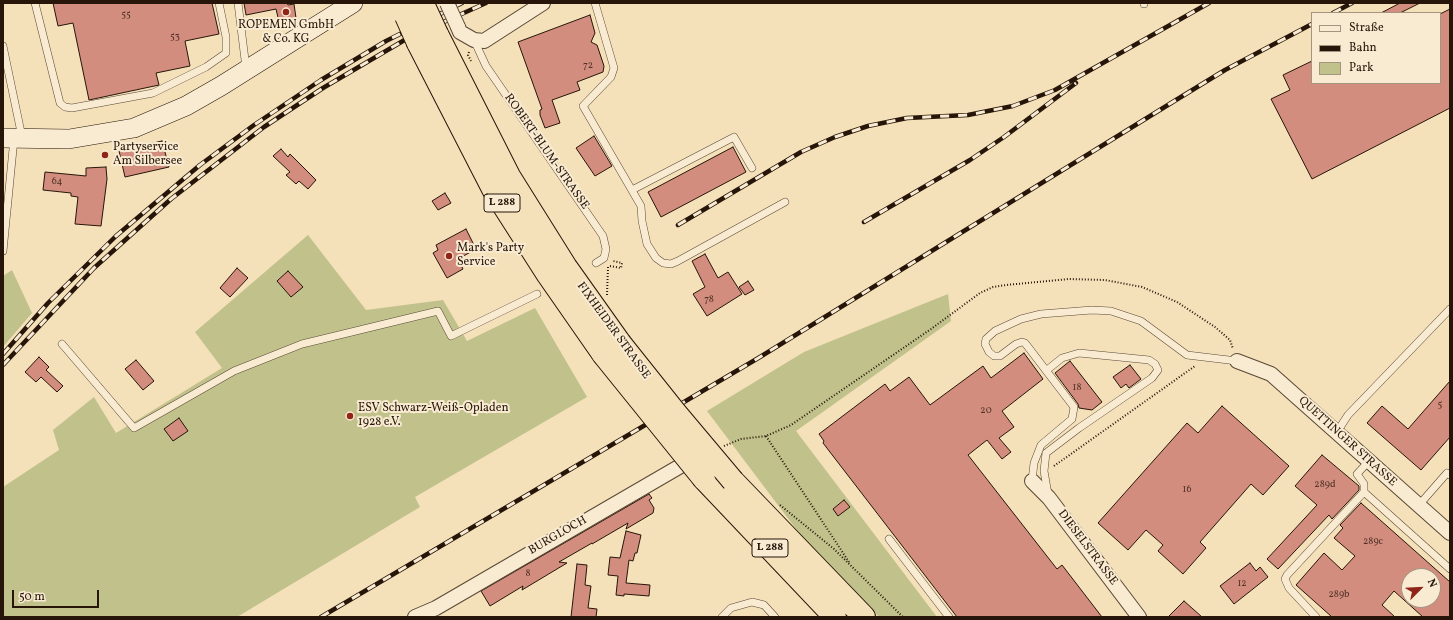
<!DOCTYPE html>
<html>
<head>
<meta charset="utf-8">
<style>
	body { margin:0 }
	#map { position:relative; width:1453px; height:620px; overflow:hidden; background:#f4e0b9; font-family:Vollkorn,serif }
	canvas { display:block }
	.frame { position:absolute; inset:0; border:4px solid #261508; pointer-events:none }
	.legend { position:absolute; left:1311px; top:12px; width:130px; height:72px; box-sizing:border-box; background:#f8ebd2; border:1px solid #a49581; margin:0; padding:5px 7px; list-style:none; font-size:12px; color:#261508 }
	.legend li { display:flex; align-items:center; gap:8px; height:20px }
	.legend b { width:20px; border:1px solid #a49581 }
	.north { position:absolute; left:1401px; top:568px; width:40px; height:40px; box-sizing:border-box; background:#f8ebd2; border:1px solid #a49581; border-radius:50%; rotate:66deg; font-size:11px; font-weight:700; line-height:16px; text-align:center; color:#261508 }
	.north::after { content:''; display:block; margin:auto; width:14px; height:18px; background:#8f2418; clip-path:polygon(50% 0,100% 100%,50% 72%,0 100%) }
	.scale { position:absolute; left:12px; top:590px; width:87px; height:18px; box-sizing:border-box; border:2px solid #261508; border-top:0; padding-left:5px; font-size:12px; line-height:14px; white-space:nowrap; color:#261508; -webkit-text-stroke:3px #f8ebd2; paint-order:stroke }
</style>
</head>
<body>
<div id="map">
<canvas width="1453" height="620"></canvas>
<div class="frame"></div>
<ul class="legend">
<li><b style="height:5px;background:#f8ebd2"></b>Straße</li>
<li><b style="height:5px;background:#261508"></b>Bahn</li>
<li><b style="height:11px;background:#c0c18b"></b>Park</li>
</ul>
<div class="north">N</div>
<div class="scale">50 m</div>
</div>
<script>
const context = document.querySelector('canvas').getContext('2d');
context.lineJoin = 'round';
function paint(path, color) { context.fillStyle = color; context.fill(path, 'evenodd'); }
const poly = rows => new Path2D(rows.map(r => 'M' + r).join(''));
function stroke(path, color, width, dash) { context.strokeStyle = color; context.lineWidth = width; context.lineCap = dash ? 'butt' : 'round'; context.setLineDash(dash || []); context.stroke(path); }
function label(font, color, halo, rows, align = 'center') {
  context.font = font + ' Vollkorn,serif'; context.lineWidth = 4; context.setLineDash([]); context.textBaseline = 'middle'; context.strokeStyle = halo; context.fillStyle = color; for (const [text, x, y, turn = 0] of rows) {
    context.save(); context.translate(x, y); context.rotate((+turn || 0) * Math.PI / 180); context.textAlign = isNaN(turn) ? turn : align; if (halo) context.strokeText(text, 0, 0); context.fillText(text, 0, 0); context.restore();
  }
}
const green = poly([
	[308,235,366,310,443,300,467,341,535,308,587,397,415,497,420,507,237,617,3,617,3,487,59,450,53,430,94,397,116,433,222,368,195,332],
	[12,270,32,313,3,347,3,276],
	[948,294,951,321,796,431,937,617,879,617,799,533,707,411,804,352]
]);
const building = poly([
	[53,3,212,3,219,34,185,41,190,66,156,73,159,85,89,100,73,23,58,26,53,3],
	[244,3,287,3,288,5,294,4,296,18,280,26,276,9,246,15,244,3],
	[1400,3,1420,3,1400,13,1381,13,1400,3],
	[1450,9,1450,108,1312,179,1271,99,1290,90,1283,75,1312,61,1312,83,1440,83,1440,14,1450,9],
	[590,15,595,33,591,42,597,45,604,66,603,72,577,82,580,90,552,100,560,123,545,128,540,115,540,110,542,109,518,42,590,15],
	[594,136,612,166,595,176,576,148,594,136],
	[162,141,169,167,125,177,119,151,162,141],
	[733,147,746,172,661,217,648,192,733,147],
	[281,149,288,157,290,154,316,180,308,189,299,181,296,184,286,175,290,172,273,156,281,149],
	[106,167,107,179,101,226,75,224,78,197,71,196,71,193,43,190,45,172,86,176,86,168,106,167],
	[445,193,451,203,438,210,432,201,445,193],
	[466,229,476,249,458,259,463,269,447,278,433,253,438,250,436,245,466,229],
	[705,254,718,278,728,272,742,294,707,316,693,294,705,287,692,261,705,254],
	[237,268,248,278,230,297,220,288,237,268],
	[288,271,303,287,291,297,277,281,288,271],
	[748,281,754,290,745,295,739,287,748,281],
	[1024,353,1043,379,1002,411,1014,427,999,438,1011,452,1002,459,987,440,968,455,1057,569,1062,565,1102,617,957,617,823,443,824,441,819,434,885,384,890,391,909,377,930,405,983,366,991,378,1024,353],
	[39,357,49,367,46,370,63,386,57,392,41,377,36,382,25,372,39,357],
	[136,360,154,381,143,390,125,369,136,360],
	[1070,361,1102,402,1092,410,1079,408,1078,404,1055,373,1070,361],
	[1130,365,1141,379,1129,388,1126,384,1121,388,1113,377,1130,365],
	[1450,381,1450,437,1421,470,1367,423,1382,406,1408,429,1450,381],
	[1222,406,1289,466,1263,495,1251,484,1200,542,1206,548,1183,574,1158,551,1163,545,1146,530,1128,550,1098,523,1187,423,1198,433,1222,406],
	[179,418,188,431,173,441,164,429,179,418],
	[1322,455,1359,486,1359,490,1332,519,1329,515,1278,569,1267,559,1317,505,1295,486,1322,455],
	[649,494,652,498,649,500,654,508,653,513,626,529,628,523,592,544,592,543,559,562,567,563,522,590,523,586,490,606,481,591,649,494],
	[844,500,850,507,838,516,833,509,844,500],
	[1361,503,1450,582,1450,617,1423,617,1394,591,1382,605,1395,617,1332,617,1296,585,1324,553,1342,570,1355,556,1334,538,1343,528,1340,525,1361,503],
	[1409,576,1433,576,1433,600,1409,600,1409,576],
	[626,531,641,535,637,553,635,553,633,561,629,560,626,583,650,585,649,596,624,594,624,596,616,595,618,576,608,575,610,557,620,558,626,531],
	[1250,563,1256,571,1260,567,1268,577,1234,604,1220,586,1250,563],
	[577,564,587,565,585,585,591,586,588,608,597,609,596,617,571,617,577,564],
	[1184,601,1202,617,1168,617,1184,601]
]);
const path = poly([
	[469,52,468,55,471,61],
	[610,266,621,268,622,263,613,261],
	[607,295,608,267],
	[766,436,849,562],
	[724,446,741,439,766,436,791,425,931,329,980,293,993,287,1006,285,1069,279,1105,280,1142,287,1177,302,1215,327,1230,340,1233,349],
	[1054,466,1195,366],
	[780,505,834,549,903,617]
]);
const service = poly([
	[35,3,60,103,65,107,72,108,153,93,206,67,226,53,226,37,219,3],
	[238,3,246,68],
	[595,3,614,68,611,77,583,106,641,206,642,221,647,244,656,258,663,263,671,264,678,261,785,202],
	[1144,4,1144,3],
	[474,40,486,66,603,236,606,249,604,258,596,263],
	[3,46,22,137],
	[632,190,734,137,752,168],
	[3,251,14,139],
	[62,344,134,428,234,371,302,344,438,311,451,336,537,294],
	[1047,370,1062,358,1079,353,1149,360,1155,364,1158,370,1152,378,1079,428,1046,453,1044,471,1048,494],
	[1337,432,1348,415,1450,309],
	[1032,481,1034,463,1041,445,1072,419,1074,407,1025,343,1022,342,1016,344,1000,356,994,356,989,352,985,344,986,339,995,331,1021,319,1041,314,1092,310,1111,311,1141,321,1187,355,1237,361],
	[1364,492,1450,569],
	[1419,505,1447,473,1450,475],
	[889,539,949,617],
	[722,617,731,608,752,602,764,605,775,617],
	[1316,617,1289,588,1285,579,1287,575,1364,492,1364,484,1357,474,1369,461]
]);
const minor = poly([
	[458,27,460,32,474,40,484,41,543,3],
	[1237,361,1271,374,1450,533],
	[1032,481,1049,498,1139,617],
	[415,617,436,608,696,457]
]);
const secondary = poly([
	[3,138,69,139,134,128,186,106,221,86,353,3]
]);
const trunk = poly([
	[437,34,509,176,566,267,620,343],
	[418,43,493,189,548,275,603,354],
	[704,479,835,617],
	[733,481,864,617]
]);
const rail = poly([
	[1333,13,1352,3],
	[864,222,970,160,1004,137,1076,83],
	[678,225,801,152,835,137,868,126,907,118,968,115,1013,106,1055,90,1209,3],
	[3,354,48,303,116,236,200,165,254,125,321,80,386,41,462,3],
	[3,365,94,268,171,199,264,127,323,88,408,38,486,3],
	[321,617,760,357,1176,100,1225,70,1312,24]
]);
const minorBridge = poly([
	[447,3,458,27]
]);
const trunkBridge = poly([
	[425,8,437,34],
	[406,16,418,43],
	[620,343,675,412,733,481],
	[603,354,704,479]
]);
const markers = [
	[286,12,4,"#8f2418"],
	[105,155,4,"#8f2418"],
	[449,256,4,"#8f2418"],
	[350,416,4,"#8f2418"]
];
const numberNames = [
	["55",126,15],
	["53",175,37],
	["72",588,66],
	["64",57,182],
	["78",709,300],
	["18",1077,388],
	["5",1440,405],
	["20",986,411],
	["289d",1325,485],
	["16",1187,490],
	["289c",1373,542],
	["8",528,574],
	["12",1242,584],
	["289b",1339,595]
];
const shields = [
	[502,203,36],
	[770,548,36]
];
const shieldNames = [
	["L 288",502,203],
	["L 288",770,548]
];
const poiNames = [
	["ROPEMEN GmbH",286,26,"center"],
	["& Co. KG",286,40,"center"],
	["Partyservice",113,148],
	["Am Silbersee",113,162],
	["Mark's Party",457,249],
	["Service",457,263],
	["ESV Schwarz-Weiß-Opladen",358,409],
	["1928 e.V.",358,423]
];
const streetNames = [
	["ROBERT-BLUM-STRASSE",546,152,55],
	["FIXHEIDER STRASSE",613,331,54],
	["QUETTINGER STRASSE",1347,442,42],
	["BURGLOCH",558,536,-30],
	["DIESELSTRASSE",1087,548,53]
];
paint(green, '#c0c18b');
paint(building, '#d28d7f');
stroke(building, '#261508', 1);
stroke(service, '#5a4834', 8);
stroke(minor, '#5a4834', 16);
stroke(secondary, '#261508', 20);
stroke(trunk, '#261508', 24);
stroke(path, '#261508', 2, [1, 2]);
stroke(service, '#f8ebd2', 7);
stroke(minor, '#f8ebd2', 14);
stroke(secondary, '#f8ebd2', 19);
stroke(trunk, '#f4e0b9', 22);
stroke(rail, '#261508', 4.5);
stroke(rail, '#f8ebd2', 3, [9]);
stroke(minorBridge, '#5a4834', 16, []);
stroke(trunkBridge, '#261508', 24, []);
stroke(minorBridge, '#f8ebd2', 14);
stroke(trunkBridge, '#f4e0b9', 22);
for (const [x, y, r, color] of markers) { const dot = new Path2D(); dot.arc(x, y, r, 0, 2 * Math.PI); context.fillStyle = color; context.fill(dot); stroke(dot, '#f8ebd2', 1.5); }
label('10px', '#513326', null, numberNames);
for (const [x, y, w] of shields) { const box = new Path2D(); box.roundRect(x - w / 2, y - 9, w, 18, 3); context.fillStyle = '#f8ebd2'; context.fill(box); stroke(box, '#261508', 1); }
label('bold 11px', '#261508', null, shieldNames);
label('12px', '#261508', '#f8ebd2', poiNames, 'left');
label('12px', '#261508', '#f8ebd2', streetNames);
</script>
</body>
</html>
